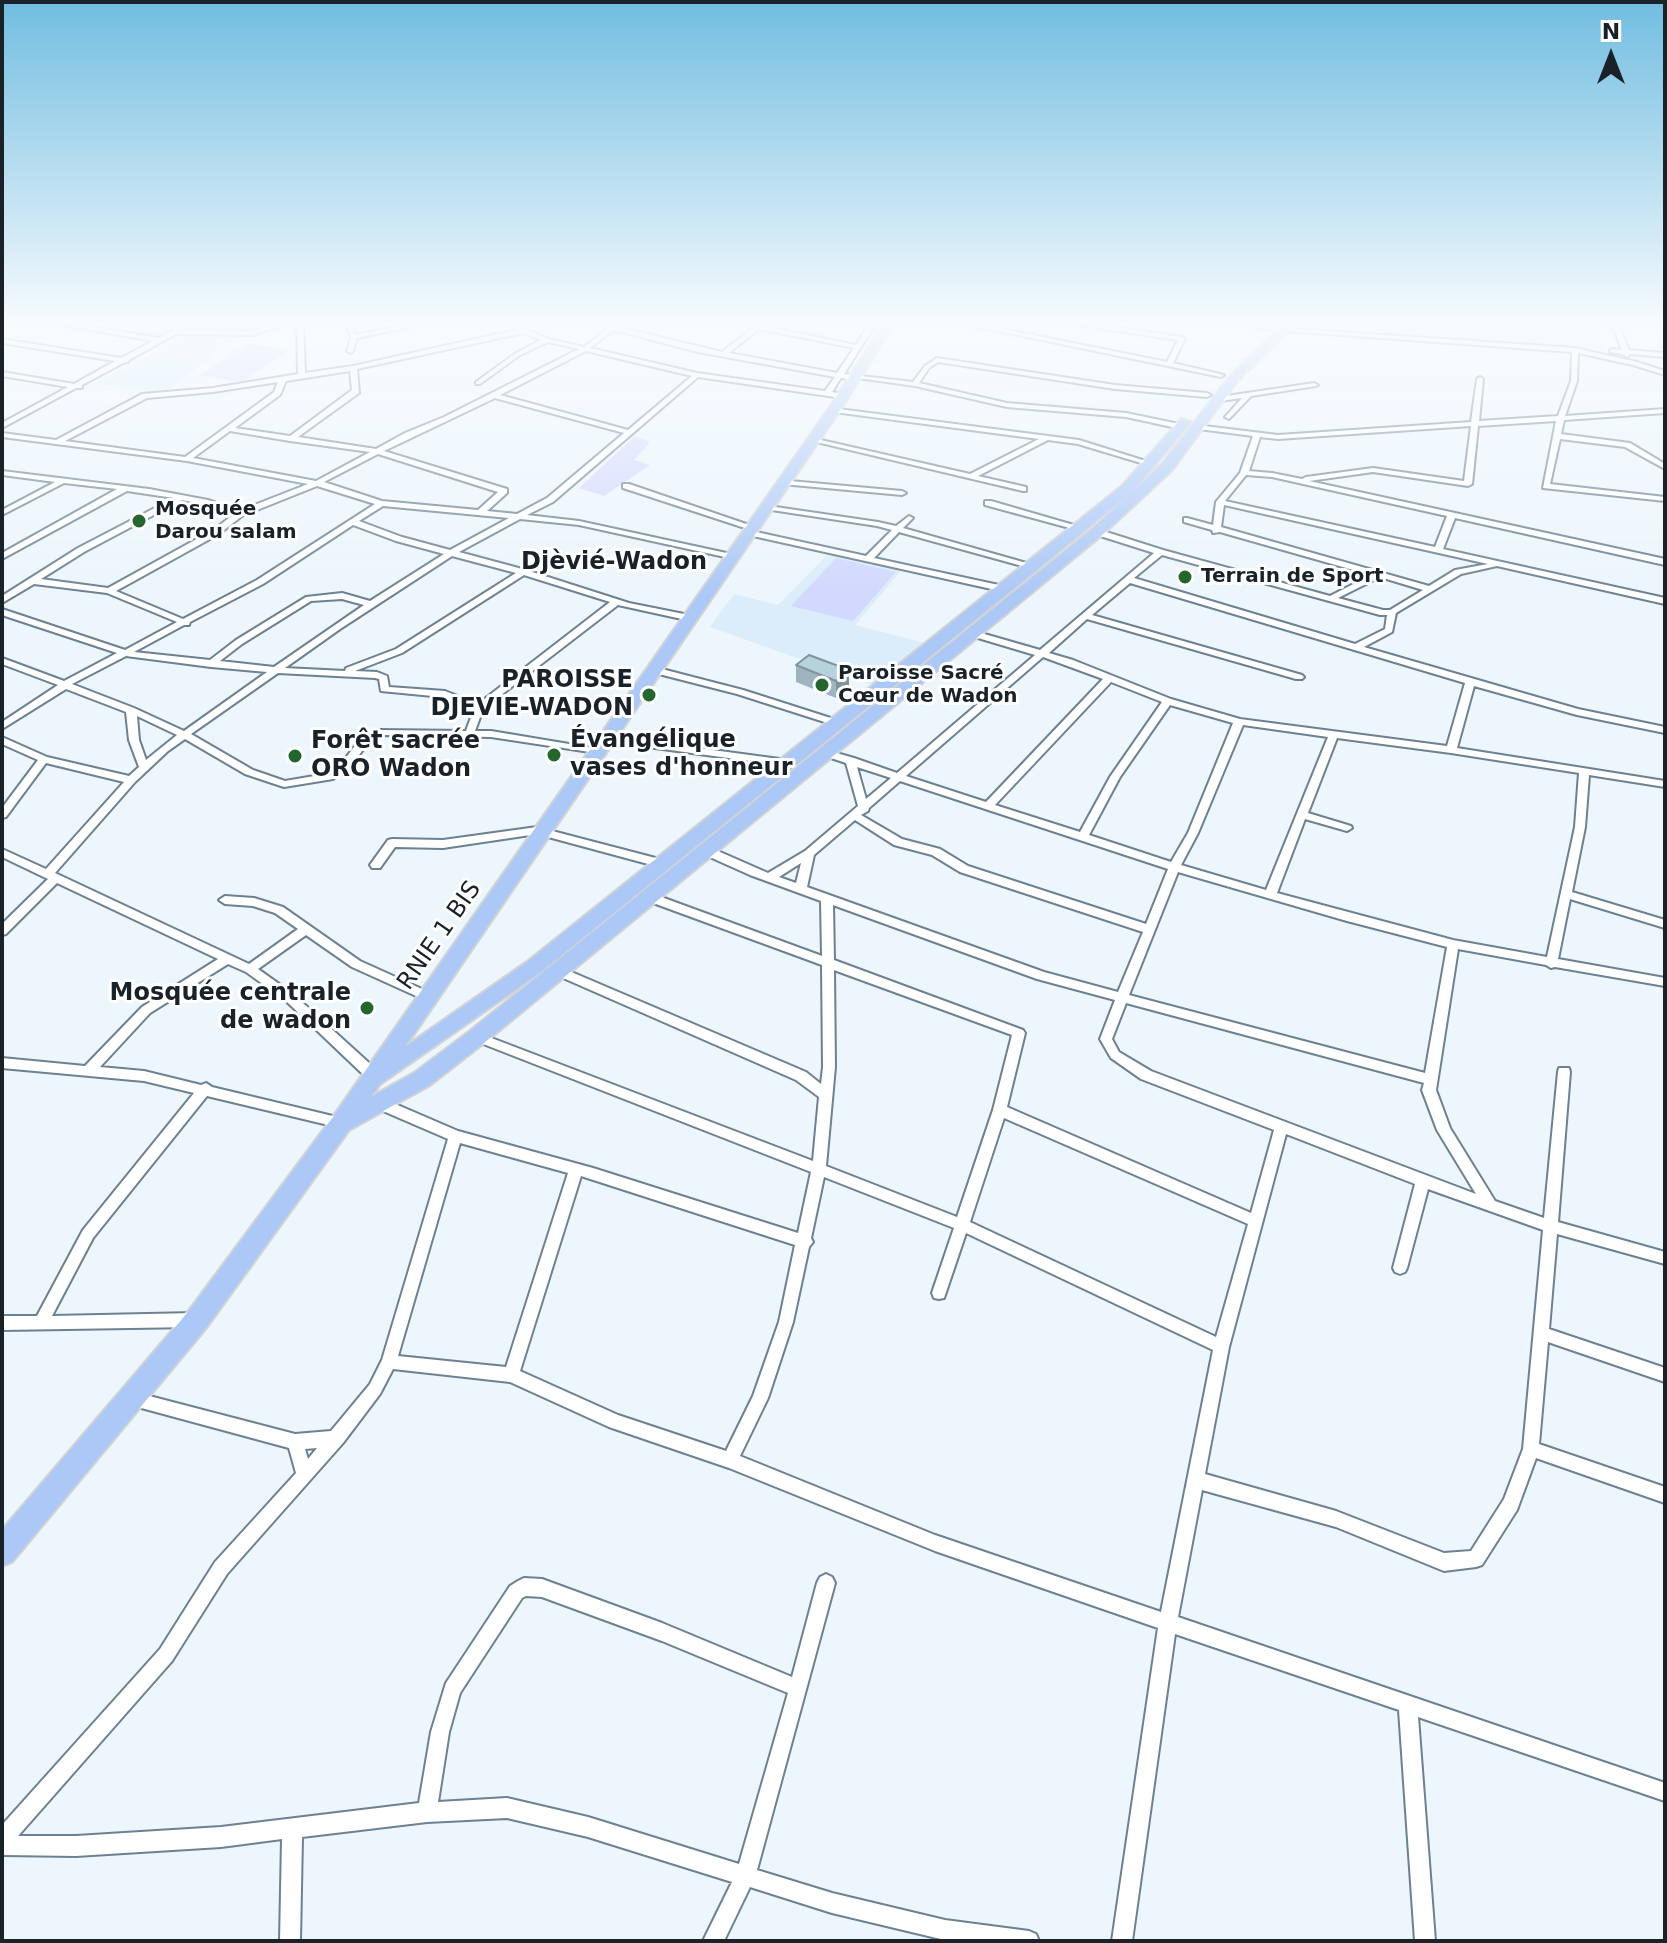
<!DOCTYPE html>
<html>
<head>
<meta charset="utf-8">
<style>
	body { margin:0 }
	#map { position:relative; width:1667px; height:1943px; overflow:hidden; background:#edf6fd; font-family:"DejaVu Sans",sans-serif }
	canvas { display:block }
	.frame { position:absolute; inset:0; border:4px solid #1a2229; pointer-events:none }
	.north { position:absolute; left:1571px; top:16px; width:80px; height:80px; -webkit-text-stroke:6px #fff; paint-order:stroke; rotate:0deg; font-size:22px; font-weight:700; line-height:32px; text-align:center; color:#1a2229 }
	.north::after { content:''; display:block; margin:auto; width:28px; height:36px; background:#1a2229; clip-path:polygon(50% 0,100% 100%,50% 72%,0 100%) }
</style>
</head>
<body>
<div id="map">
<canvas width="1667" height="1943"></canvas>
<div class="frame"></div>
<div class="north">N</div>
</div>
<script>
const context = document.querySelector('canvas').getContext('2d');
context.lineJoin = 'round';
function paint(path, color) { context.fillStyle = color; context.fill(path, 'evenodd'); }
const poly = rows => new Path2D(rows.map(r => 'M' + r).join(''));
function stroke(path, color, width, dash) { context.strokeStyle = color; context.lineWidth = width; context.lineCap = dash ? 'butt' : 'round'; context.setLineDash(dash || []); context.stroke(path); }
function label(font, color, halo, rows, align = 'center') {
  context.font = font + ' "DejaVu Sans",sans-serif'; context.lineWidth = 6; context.setLineDash([]); context.textBaseline = 'middle'; context.strokeStyle = halo; context.fillStyle = color; for (const [text, x, y, turn = 0] of rows) {
    context.save(); context.translate(x, y); context.rotate((+turn || 0) * Math.PI / 180); context.textAlign = isNaN(turn) ? turn : align; if (halo) context.strokeText(text, 0, 0); context.fillText(text, 0, 0); context.restore();
  }
}
const built = poly([
	[1397,324,1592,324,1605,349,1393,335],
	[188,334,239,335,167,391,94,384],
	[829,553,901,571,855,625,925,643,873,685,710,627,734,594,778,605]
]);
const green = poly([
	[249,344,290,350,242,382,200,375],
	[635,436,650,442,634,460,650,465,604,496,579,488],
	[836,558,896,572,853,621,791,606]
]);
const street = poly([
	[75,324,159,338,183,324,192,324,183,330,253,331,274,324,285,324,253,335,176,334,129,360,128,362,123,363,82,385,82,388,76,388,2,428,2,423,68,387,2,376,2,372,74,384,115,361,2,343,2,339,121,358,153,341,63,325,75,324],
	[297,324,303,324,305,373,353,366,516,330,514,328,517,326,549,339,584,347,608,328,596,324,621,324,618,327,722,352,753,328,742,324,764,324,763,326,856,345,869,324,876,324,844,374,913,382,925,366,937,358,1115,385,1207,393,1211,395,1207,397,1115,389,938,362,929,368,919,383,1007,403,1126,413,1184,425,1185,427,1181,429,1126,417,1007,407,915,386,858,378,855,380,841,378,832,392,845,394,846,396,842,398,698,377,553,502,527,515,579,521,731,554,734,555,734,559,579,525,520,519,459,552,526,570,629,603,694,616,696,618,691,621,618,605,483,709,475,731,491,731,599,749,604,752,603,754,491,737,385,735,368,743,353,763,333,779,284,787,245,774,185,739,168,751,135,782,55,873,249,964,298,929,275,913,253,906,225,904,219,900,225,896,254,898,283,907,360,961,433,994,435,997,433,1000,425,1000,352,967,306,935,258,969,293,994,379,1072,380,1076,379,1080,374,1081,369,1080,285,1000,246,972,228,964,150,1013,100,1067,144,1071,201,1085,206,1083,212,1087,341,1118,346,1119,348,1123,346,1127,341,1128,207,1096,93,1238,52,1316,195,1313,200,1315,202,1320,200,1325,195,1327,2,1330,2,1316,37,1316,83,1230,194,1093,144,1081,2,1068,2,1058,85,1066,142,1007,218,959,57,883,6,934,2,935,2,924,48,879,2,857,2,849,46,869,124,782,46,763,6,817,2,818,2,808,38,760,2,744,2,737,47,757,129,776,139,767,129,740,126,712,66,689,2,729,2,722,58,685,2,664,2,658,64,681,117,653,2,615,2,609,125,650,177,622,107,593,34,584,2,603,2,596,78,548,174,498,127,491,2,559,2,553,117,489,64,483,2,515,2,510,55,482,2,475,2,471,149,489,208,500,239,511,308,484,187,461,2,437,2,433,56,440,142,394,213,388,298,374,297,324],
	[759,329,854,348,837,373,729,353,759,329],
	[614,330,698,352,835,377,825,391,697,373,590,348,614,330],
	[523,333,541,340,516,353,476,382,476,384,480,384,520,355,548,342,579,349,444,417,405,433,376,449,298,437,359,393,357,369,523,333],
	[586,351,692,376,628,430,500,395,586,351],
	[350,371,352,390,290,436,235,428,280,395,286,381,350,371],
	[278,382,274,392,185,457,65,441,147,398,213,392,278,382],
	[495,398,624,433,547,498,517,514,487,511,507,493,507,489,384,451,495,398],
	[230,431,290,441,370,452,316,481,193,458,230,431],
	[378,454,498,492,478,510,382,501,324,482,378,454],
	[317,486,375,504,257,580,183,619,116,591,219,534,242,516,317,486],
	[182,500,203,504,233,515,213,530,108,588,41,579,84,552,182,500],
	[383,506,509,518,450,550,402,537,359,521,383,506],
	[353,525,396,541,444,554,370,601,342,593,306,597,236,640,210,660,134,652,184,625,189,625,190,622,263,584,353,525],
	[452,556,516,573,396,649,346,668,345,671,285,668,340,629,452,556],
	[524,575,610,602,478,704,445,691,389,687,387,676,377,672,355,671,402,653,524,575],
	[342,599,364,605,274,667,220,661,242,644,311,601,342,599],
	[126,656,211,667,267,672,184,731,134,708,72,684,126,656],
	[278,673,375,678,379,679,381,691,443,697,474,709,466,731,379,730,360,739,345,759,326,774,285,781,253,770,191,734,278,673],
	[137,716,177,735,146,760,139,740,137,716],
	[345,324,351,324,356,335,409,324,425,324,357,338,353,351,350,353,347,351,351,337,345,324],
	[964,324,979,324,1167,362,1178,340,1071,324,1092,324,1182,337,1185,339,1173,363,1224,375,1221,377,964,324],
	[1240,324,1262,324,1277,328,1274,330,1240,324],
	[1612,324,1618,324,1629,350,1665,353,1665,357,1630,354,1627,357,1623,354,1610,352,1610,350,1612,349,1622,350,1612,324],
	[1656,324,1665,324,1665,327,1657,325,1656,324],
	[1283,328,1575,348,1637,362,1665,371,1665,375,1633,365,1578,353,1577,381,1565,416,1665,409,1665,413,1564,420,1561,434,1630,443,1665,464,1665,469,1625,447,1560,439,1550,484,1665,497,1665,501,1543,488,1556,421,1478,426,1472,484,1468,486,1373,472,1309,481,1665,559,1665,565,1455,518,1443,549,1665,598,1665,604,1497,566,1461,574,1396,613,1392,632,1364,647,1578,709,1665,727,1665,733,1577,715,1474,686,1457,748,1665,781,1665,787,1589,775,1585,827,1572,892,1665,920,1665,928,1570,899,1558,959,1665,978,1665,986,1555,967,1551,968,1546,965,1458,949,1436,1090,1450,1128,1495,1201,1544,1218,1558,1072,1559,1068,1569,1068,1570,1072,1558,1222,1665,1252,1665,1264,1557,1234,1549,1329,1665,1368,1665,1382,1548,1342,1539,1444,1665,1487,1665,1503,1536,1458,1517,1510,1482,1565,1476,1567,1444,1571,1336,1527,1202,1490,1178,1617,1665,1783,1665,1801,1418,1717,1435,1941,1415,1941,1399,1710,1175,1634,1132,1941,1112,1941,1158,1628,935,1551,729,1468,609,1427,510,1382,393,1369,380,1394,343,1443,227,1574,172,1661,18,1836,76,1836,221,1827,419,1803,431,1732,446,1683,510,1586,518,1581,524,1578,542,1579,662,1623,792,1677,817,1583,820,1577,826,1574,832,1577,835,1583,757,1870,832,1893,945,1920,1029,1931,1036,1934,1039,1941,945,1940,832,1913,750,1887,724,1941,703,1941,732,1882,588,1837,507,1818,427,1822,302,1837,300,1941,280,1941,282,1839,221,1847,76,1856,2,1855,2,1825,160,1649,215,1562,296,1473,289,1448,134,1406,128,1404,126,1399,128,1394,134,1392,295,1434,331,1431,370,1384,382,1360,448,1139,376,1108,374,1104,376,1100,381,1099,386,1100,458,1131,593,1168,798,1233,811,1172,473,1040,471,1037,473,1034,481,1034,813,1161,819,1097,796,1080,554,974,552,971,554,968,562,968,806,1072,821,1084,823,1067,822,965,645,900,643,897,645,894,653,894,822,956,821,901,750,875,703,854,702,851,703,848,711,848,768,873,805,851,858,806,846,763,822,755,822,751,826,750,854,758,897,773,1035,655,968,635,968,631,974,631,1040,650,1154,553,1094,534,1094,530,1100,530,1163,550,1330,596,1371,575,1220,532,1213,533,1212,530,1184,522,1184,518,1187,518,1213,525,1216,502,1240,473,1253,436,1199,429,1195,427,1196,425,1278,435,1471,422,1477,379,1480,377,1483,379,1479,421,1558,416,1571,381,1572,352,1285,331,1282,329,1283,328],
	[1471,426,1464,481,1373,468,1306,477,1302,479,1272,473,1249,471,1260,437,1278,439,1471,426],
	[1246,475,1272,477,1447,516,1435,547,1225,501,1246,475],
	[1224,505,1488,564,1455,570,1429,586,1221,527,1224,505],
	[1162,555,1380,615,1387,615,1385,629,1355,644,1134,578,1162,555],
	[1380,577,1423,590,1390,610,1383,610,1338,598,1380,577],
	[1130,583,1465,683,1447,746,1240,719,1171,699,1073,660,1049,653,1087,619,1296,679,1302,679,1304,677,1302,675,1092,615,1130,583],
	[1043,657,1103,679,986,802,906,776,1043,657],
	[1111,682,1162,702,1110,777,1080,832,995,805,1111,682],
	[1170,705,1233,723,1188,833,1171,862,1089,835,1120,777,1170,705],
	[1243,725,1328,737,1266,890,1181,865,1198,833,1243,725],
	[1337,738,1451,753,1579,773,1575,827,1547,957,1453,940,1277,893,1305,819,1347,831,1352,828,1351,826,1308,813,1337,738],
	[857,767,891,778,866,799,857,767],
	[900,781,1168,869,1146,924,968,866,940,849,902,839,861,815,868,811,869,808,900,781],
	[855,820,894,845,932,855,960,872,1143,932,1118,992,1044,972,807,887,814,855,855,820],
	[801,863,796,883,779,877,801,863],
	[1178,872,1347,921,1447,947,1425,1073,1129,995,1178,872],
	[833,905,1037,979,1115,1000,1100,1039,1111,1058,1141,1079,1274,1130,1251,1213,1007,1107,1025,1033,1023,1030,834,960,833,905],
	[834,970,1012,1035,993,1110,957,1217,826,1166,835,1067,834,970],
	[1126,1003,1424,1083,1422,1090,1437,1130,1476,1194,1151,1071,1119,1052,1112,1039,1126,1003],
	[1004,1118,1248,1224,1216,1337,970,1222,1004,1118],
	[1286,1134,1415,1184,1393,1268,1395,1272,1400,1274,1405,1272,1407,1268,1428,1189,1543,1230,1523,1449,1504,1499,1471,1551,1444,1553,1336,1511,1205,1474,1229,1347,1286,1134],
	[460,1143,568,1173,506,1367,398,1356,460,1143],
	[581,1176,795,1245,779,1322,753,1396,726,1451,618,1415,520,1371,581,1176],
	[824,1177,954,1228,932,1293,934,1298,939,1299,944,1298,966,1233,1213,1350,1161,1612,935,1535,740,1456,768,1398,793,1322,809,1247,813,1242,811,1238,824,1177],
	[317,1448,308,1459,305,1449,317,1448],
	[526,1596,542,1597,662,1641,788,1693,739,1864,588,1817,507,1798,438,1802,449,1732,460,1693,522,1598,526,1596],
	[1314,383,1318,385,1316,386,1251,396,1229,419,1225,417,1242,398,1220,401,1216,399,1220,397,1314,383],
	[831,408,1079,440,1155,464,1151,466,1078,444,1048,440,978,476,1026,487,1026,491,1023,491,808,440,812,438,970,474,1039,439,834,412,831,412,831,408],
	[779,480,902,491,906,493,902,495,782,484,779,484,779,480],
	[623,484,629,484,755,527,748,529,623,488,623,484],
	[985,501,991,501,1084,528,1077,530,985,505,985,501],
	[762,505,878,522,896,526,909,516,913,518,903,528,1037,566,1033,569,899,532,874,558,1008,587,1009,589,1005,592,744,534,744,530,747,530,866,556,892,530,877,526,765,509,761,507,762,505],
	[654,667,743,690,840,721,842,723,840,725,834,725,737,694,651,672,649,670,654,667],
	[608,736,787,760,792,763,787,766,604,741,604,737,608,736],
	[537,827,667,861,669,864,663,868,537,834,443,848,395,847,380,868,372,868,370,865,388,840,392,839,443,840,537,827]
]);
const primary = poly([
	[883,324,894,324,840,410,405,1047,527,962,1122,486,1181,419,1191,422,1132,492,1038,569,541,972,380,1084,371,1097,414,1073,470,1031,1092,529,1162,464,1231,375,1284,324,1296,324,1239,379,1172,470,1102,535,484,1043,430,1085,349,1130,206,1328,12,1562,2,1566,2,1530,188,1312,333,1117,828,410,883,324]
]);
const wall = poly([
	[809,655,849,687,836,698,796,682,796,665]
]);
const shadedWall = poly([
	[849,670,849,687,836,698,836,681]
]);
const building = poly([
	[809,655,849,670,836,681,796,665,809,655]
]);
const markers = [
	[139,521,8,"#25652e"],
	[1185,577,8,"#25652e"],
	[822,685,8,"#25652e"],
	[649,695,8,"#25652e"],
	[554,755,8,"#25652e"],
	[295,756,8,"#25652e"],
	[367,1008,8,"#25652e"]
];
const farPoinames = [
	["Mosquée",155,510],
	["Darou salam",155,533],
	["Terrain de Sport",1201,577],
	["Paroisse Sacré",838,674],
	["Cœur de Wadon",838,697]
];
const farQuarternames = [
	["Djèvié-Wadon",614,563]
];
const poiNames = [
	["PAROISSE",633,681],
	["DJEVIE-WADON",633,709],
	["Évangélique",570,741,"left"],
	["vases d'honneur",570,769,"left"],
	["Forêt sacrée",311,742,"left"],
	["ORO Wadon",311,770,"left"],
	["Mosquée centrale",351,994],
	["de wadon",351,1022]
];
const streetNames = [
	["RNIE 1 BIS",440,936,-55]
];
paint(built, '#dbedfa');
paint(green, '#d2d8fe');
stroke(street, '#6c8191', 4);
stroke(primary, '#d1d3d4', 4);
paint(street, '#fff');
paint(primary, '#acc8f6');
paint(wall, '#9db5be');
paint(shadedWall, '#7f949b');
paint(building, '#b6d3dd');
stroke(building, '#7f949b', 2);
const sky = context.createLinearGradient(0, 0, 0, 597);
sky.addColorStop(0, '#71bde0');
sky.addColorStop(0.54, '#f7fbfe');
sky.addColorStop(1, '#f7fbfe00');
context.fillStyle = sky;
context.fillRect(0, 0, 1667, 597);
for (const [x, y, r, color] of markers) { const dot = new Path2D(); dot.arc(x, y, r, 0, 2 * Math.PI); context.fillStyle = color; context.fill(dot); stroke(dot, '#fff', 3); }
label('bold 20px', '#1a2229', '#fff', farPoinames, 'left');
label('bold 24px', '#1a2229', '#fff', farQuarternames);
label('bold 24px', '#1a2229', '#fff', poiNames, 'right');
label('24px', '#1a2229', '#fff', streetNames);
</script>
</body>
</html>
